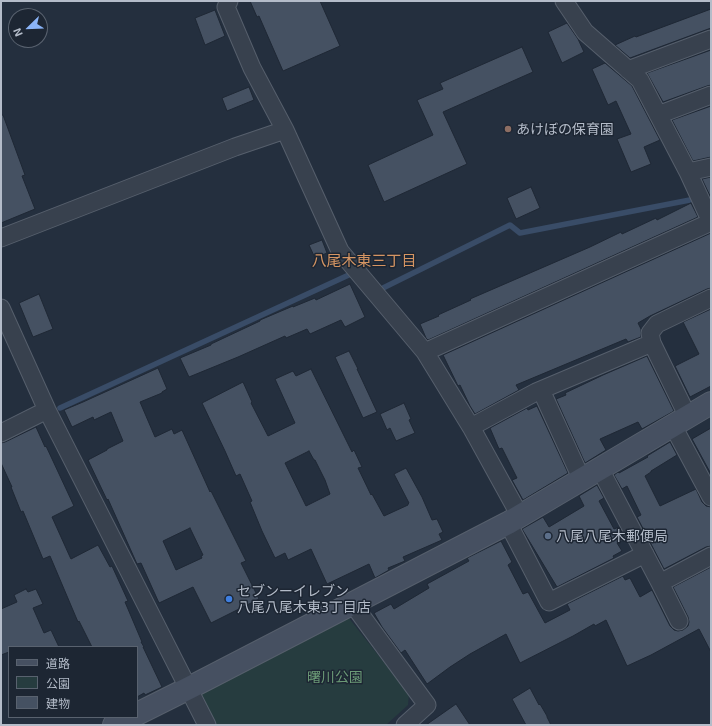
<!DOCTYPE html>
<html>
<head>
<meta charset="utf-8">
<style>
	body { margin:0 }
	#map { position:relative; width:712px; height:726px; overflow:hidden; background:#242f3e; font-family:"Exo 2","Noto Sans JP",sans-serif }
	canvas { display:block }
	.frame { position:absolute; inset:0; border:2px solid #b4bcc9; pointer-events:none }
	.legend { position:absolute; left:8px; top:646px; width:130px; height:72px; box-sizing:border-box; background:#1d2633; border:1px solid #59626f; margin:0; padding:5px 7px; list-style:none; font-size:12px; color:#b4bcc9 }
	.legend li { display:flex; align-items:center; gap:8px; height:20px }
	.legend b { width:20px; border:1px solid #59626f }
	.north { position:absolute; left:8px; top:8px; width:40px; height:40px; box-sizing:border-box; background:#1d2633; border:1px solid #59626f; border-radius:50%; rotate:247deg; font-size:11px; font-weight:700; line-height:16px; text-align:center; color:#b4bcc9 }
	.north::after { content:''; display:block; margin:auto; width:14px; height:18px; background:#8ab4f8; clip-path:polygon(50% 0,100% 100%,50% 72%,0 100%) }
</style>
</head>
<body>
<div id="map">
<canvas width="712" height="726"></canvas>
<div class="frame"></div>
<ul class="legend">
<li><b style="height:5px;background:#465061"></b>道路</li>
<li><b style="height:11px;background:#263c3f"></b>公園</li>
<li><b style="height:11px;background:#455162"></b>建物</li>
</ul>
<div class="north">N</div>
</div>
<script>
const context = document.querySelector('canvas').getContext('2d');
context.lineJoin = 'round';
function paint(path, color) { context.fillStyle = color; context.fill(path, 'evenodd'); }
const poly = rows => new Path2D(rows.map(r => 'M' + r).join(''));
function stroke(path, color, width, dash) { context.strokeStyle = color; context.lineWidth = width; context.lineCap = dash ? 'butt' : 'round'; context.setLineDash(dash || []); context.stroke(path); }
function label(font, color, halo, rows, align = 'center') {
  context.font = font + ' "Exo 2","Noto Sans JP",sans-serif'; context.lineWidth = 3; context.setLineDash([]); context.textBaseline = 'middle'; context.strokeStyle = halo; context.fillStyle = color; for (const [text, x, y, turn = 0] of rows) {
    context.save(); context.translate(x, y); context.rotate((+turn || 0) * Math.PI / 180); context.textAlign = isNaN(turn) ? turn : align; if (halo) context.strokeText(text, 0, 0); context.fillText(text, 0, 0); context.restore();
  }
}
const green = poly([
	[348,617,409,694,408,705,386,725,215,725,201,694]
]);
const stream = poly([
	[383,288,510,225,520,233,695,199],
	[60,408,353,273]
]);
const building = poly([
	[250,1,320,1,340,46,283,71,259,16,257,17,250,1],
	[711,9,711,28,630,58,615,45,635,36,636,37,711,9],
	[215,10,225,36,205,45,195,18,215,10],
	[567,23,578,39,584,52,562,63,548,32,567,23],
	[522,47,533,72,443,112,467,164,384,202,368,165,433,135,417,100,443,89,440,83,522,47],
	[711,50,711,85,707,86,663,102,647,73,711,50],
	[605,63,632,86,660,140,644,147,651,164,631,172,617,139,631,134,616,101,608,105,592,69,605,63],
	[249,87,254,100,227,111,222,98,249,87],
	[711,106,711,157,693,161,672,120,711,106],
	[1,115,3,115,25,175,22,176,35,209,1,223,1,115],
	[711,177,711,198,702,179,711,177],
	[531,187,540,208,516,219,507,198,531,187],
	[691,203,698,217,428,340,426,338,420,324,439,316,438,315,471,300,470,299,590,247,621,232,622,234,656,218,657,220,691,203],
	[711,233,711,288,707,289,650,316,638,323,641,329,641,337,628,342,626,339,516,385,519,390,475,414,470,406,460,385,458,386,443,355,711,233],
	[322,240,327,253,315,258,309,245,322,240],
	[350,284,365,317,345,327,341,320,310,334,307,329,286,338,285,336,238,357,189,377,180,358,211,345,211,344,260,321,260,320,293,306,293,307,315,298,316,300,350,284],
	[39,294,53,329,33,337,19,303,39,294],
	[711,309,711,386,690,397,675,366,699,354,683,322,711,309],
	[349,351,358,369,357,369,377,412,363,418,335,357,349,351],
	[647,356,674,411,642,429,638,422,600,439,606,450,585,463,556,399,566,395,565,393,603,375,647,356],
	[158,368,167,389,162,392,162,393,140,402,155,437,172,429,174,434,182,430,210,492,211,491,246,561,241,563,259,599,211,623,193,587,159,603,141,563,137,564,108,499,107,500,88,460,107,450,107,449,123,441,111,412,94,420,93,417,72,427,64,410,83,402,158,368],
	[190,528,203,555,201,556,202,558,176,570,163,541,190,528],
	[311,369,352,452,354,450,362,467,358,468,371,495,372,494,384,516,408,505,408,504,409,503,394,474,406,468,422,497,432,520,437,519,443,532,439,534,442,540,403,557,405,561,388,568,389,570,375,578,369,564,327,584,311,549,288,560,285,553,275,558,262,531,250,502,252,501,240,474,236,476,225,451,202,403,243,382,252,402,251,403,268,436,295,423,275,379,293,371,296,376,311,369],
	[309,451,314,460,315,460,325,480,330,494,306,506,285,463,309,451],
	[404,403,411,419,409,420,415,433,396,441,390,428,387,430,380,414,404,403],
	[537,406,568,473,523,500,512,480,517,478,502,448,499,449,490,428,527,408,528,410,537,406],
	[36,427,45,447,46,446,74,506,52,517,70,557,71,559,98,545,110,567,112,566,128,601,125,602,142,642,141,642,144,647,143,647,162,687,145,695,144,693,137,697,137,647,92,647,79,621,78,622,50,556,43,559,23,511,21,512,11,487,12,487,1,463,1,443,5,442,36,427],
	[711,428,711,474,692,439,711,428],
	[670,442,677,455,651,471,651,472,645,476,660,506,696,489,702,502,706,506,711,507,711,546,706,547,664,569,637,517,641,515,627,486,622,489,614,475,618,472,619,473,648,457,647,456,670,442],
	[597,485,604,498,599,501,614,529,619,527,626,539,617,543,622,551,613,556,614,558,557,587,522,529,543,517,549,527,584,506,579,496,597,485],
	[501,541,512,562,508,565,523,594,528,592,545,623,570,610,567,604,623,576,625,580,630,578,640,597,652,590,670,626,674,630,678,631,683,630,688,626,689,622,688,617,673,587,711,567,711,652,699,629,651,655,627,666,606,620,595,626,594,624,573,636,520,663,506,634,470,654,450,667,427,684,405,650,401,653,382,627,374,613,391,604,394,609,429,588,427,584,469,561,467,558,501,541],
	[26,589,28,592,36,589,43,604,33,608,44,633,51,630,59,647,9,647,9,652,1,655,1,609,17,602,14,595,26,589],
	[530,688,539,705,540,704,547,716,547,717,551,725,526,725,512,699,530,688],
	[456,704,470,725,426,725,456,704]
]);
const street = poly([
	[229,1,226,7,252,68,285,130,340,251,425,352,471,427,520,516],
	[564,1,585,32,640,80,688,172,711,222],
	[628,70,711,39],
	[658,115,711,95],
	[688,172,711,167],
	[1,238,235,147,285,130],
	[1,308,47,410,207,725],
	[425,352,711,222],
	[541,390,582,480],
	[688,417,652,343,650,333,657,324,711,298],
	[673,426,711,497],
	[471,427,536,392,652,343],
	[1,433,47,410],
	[600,469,660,583,679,621],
	[508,523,549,602,645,554],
	[660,583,711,556],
	[352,603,427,705,405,725]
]);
const secondary = poly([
	[137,714,189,688,508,523,711,403],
	[114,725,130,717]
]);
const markers = [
	[508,129,4,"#8d6e63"],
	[548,536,4,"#5c6f8a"],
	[229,599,4,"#3f7fe0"]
];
const poiNames = [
	["あけぼの保育園",516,129],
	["八尾八尾木郵便局",556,536],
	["セブンーイレブン",237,591],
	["八尾八尾木東3丁目店",237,607]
];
const parkNames = [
	["曙川公園",335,677]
];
const neighbourhoodNames = [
	["八尾木東三丁目",364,261]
];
paint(green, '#263c3f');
stroke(stream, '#394c67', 5.5);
paint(building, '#455162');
stroke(building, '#1f2835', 1);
stroke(street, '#565f6c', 19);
stroke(secondary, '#565f6c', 24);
stroke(street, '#38414e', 17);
stroke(secondary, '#465061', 22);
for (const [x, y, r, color] of markers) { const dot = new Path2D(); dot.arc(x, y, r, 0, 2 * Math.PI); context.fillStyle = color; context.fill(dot); stroke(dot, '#1d2633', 1.5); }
label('14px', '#b4bcc9', '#1d2633', poiNames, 'left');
label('14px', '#6b9a76', '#1d2633', parkNames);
label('15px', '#d59563', '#1d2633', neighbourhoodNames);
</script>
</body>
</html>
